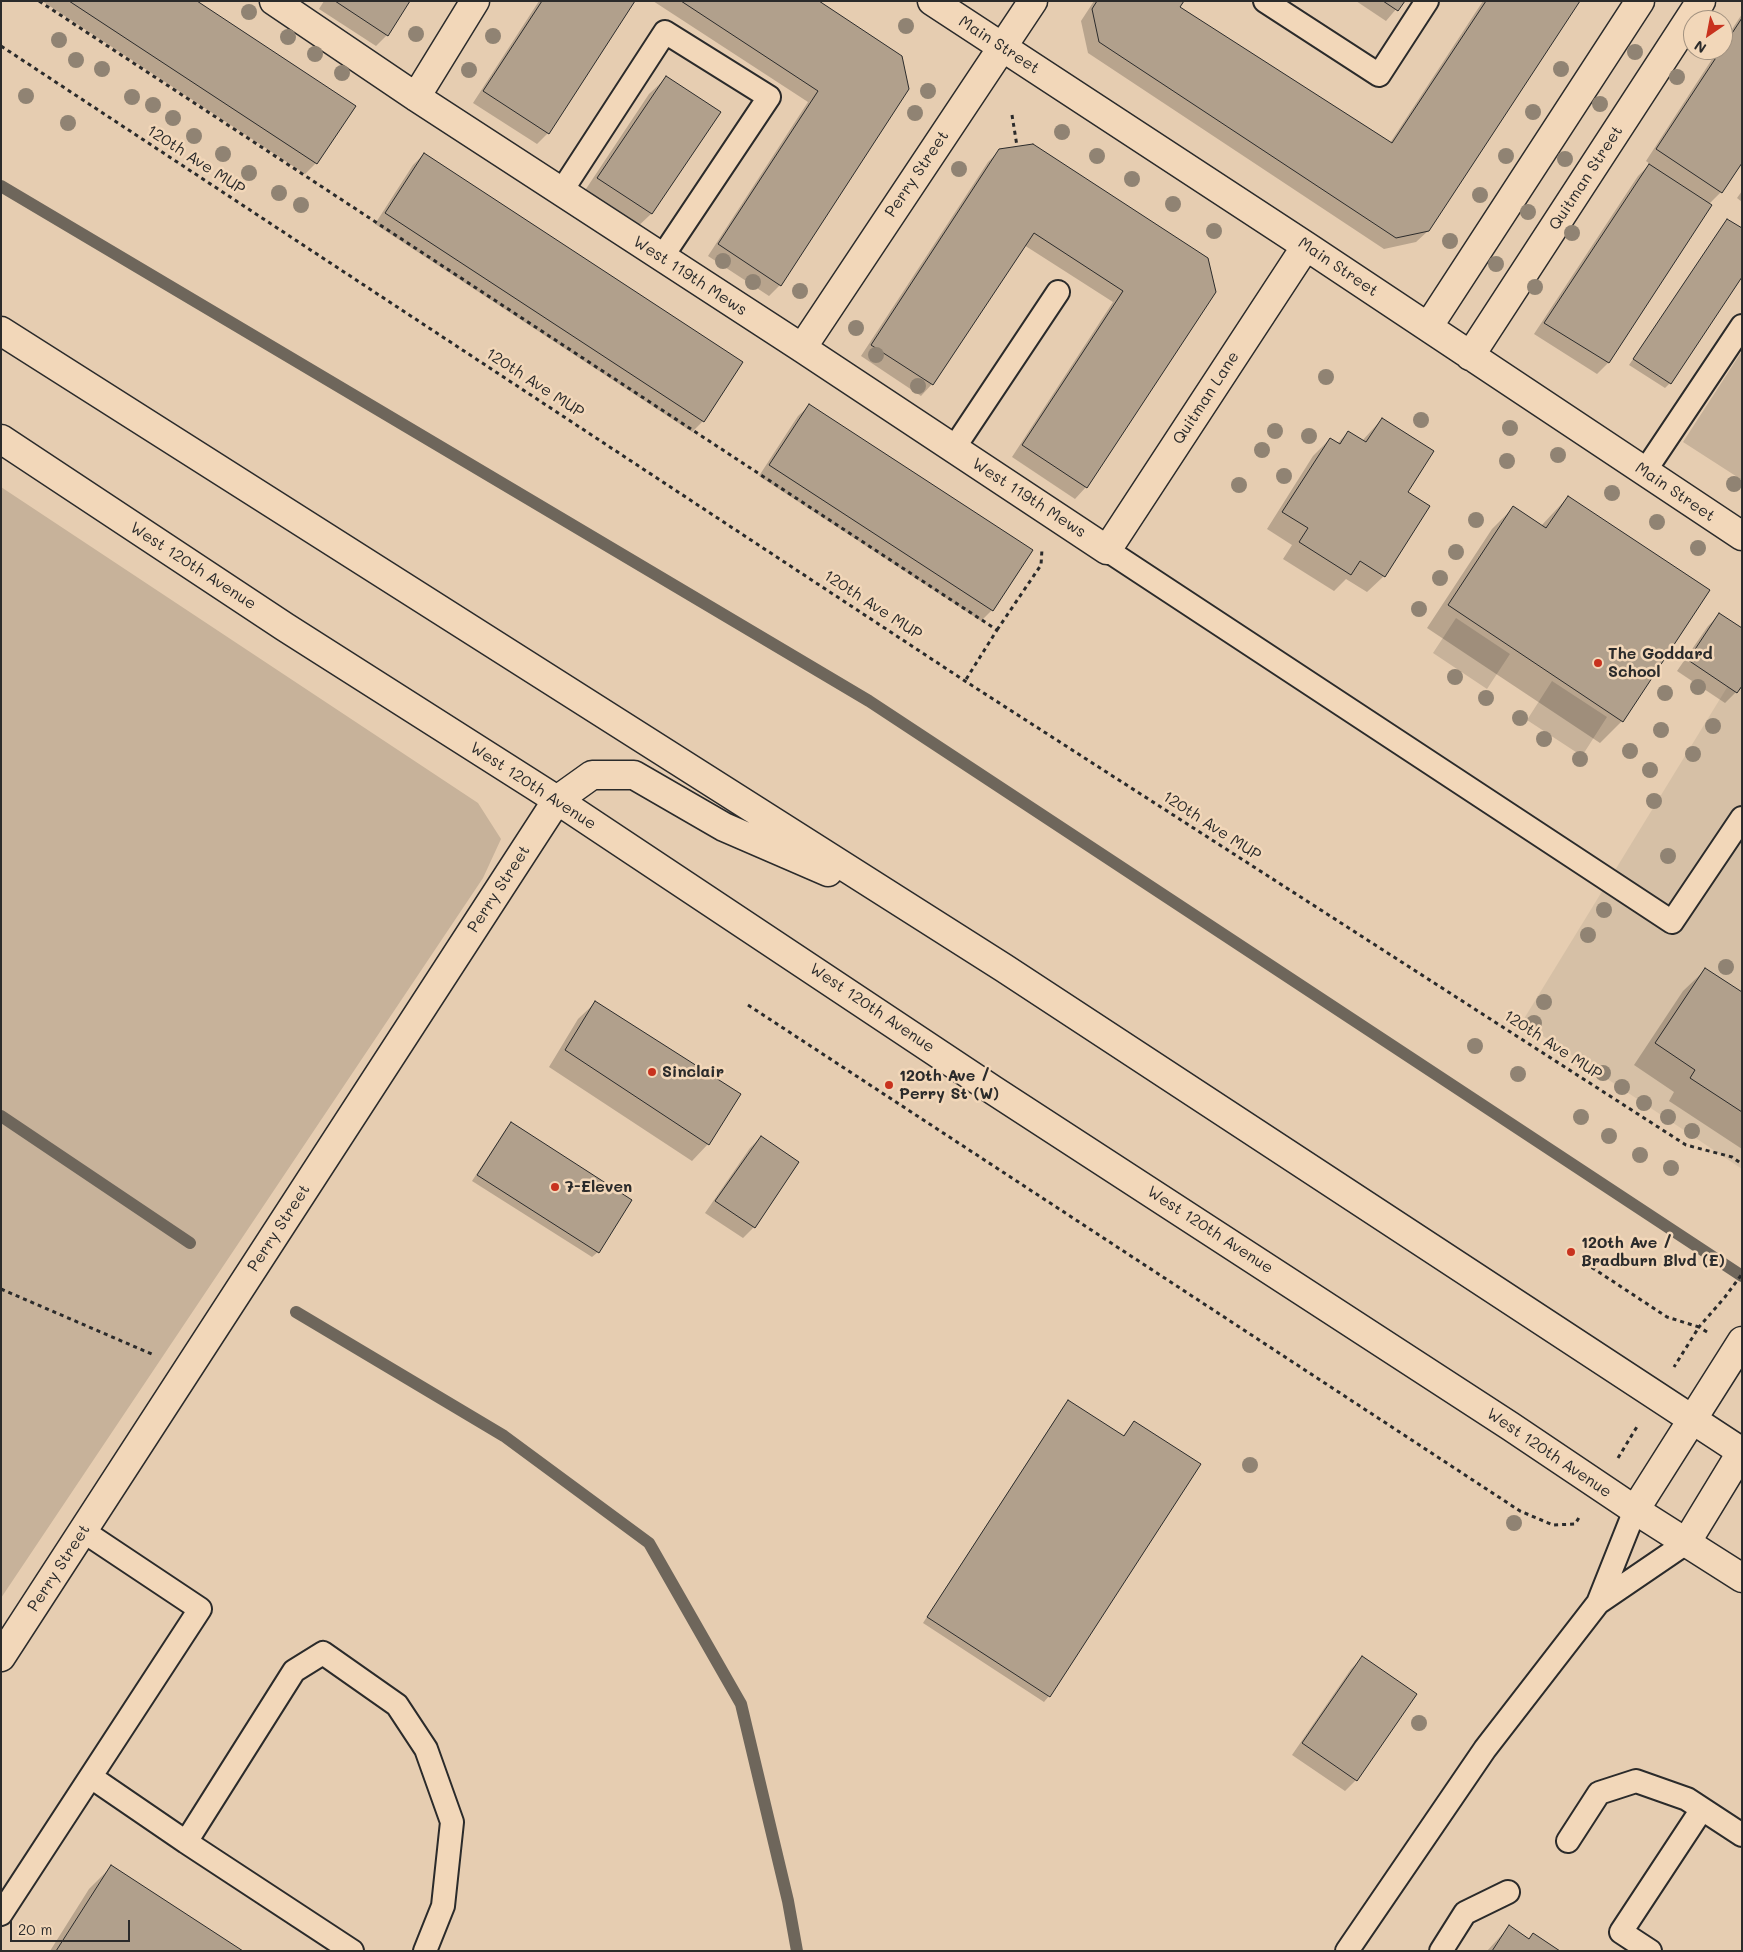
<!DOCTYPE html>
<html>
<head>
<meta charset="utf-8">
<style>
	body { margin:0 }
	#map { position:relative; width:1743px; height:1952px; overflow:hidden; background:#e6cdb1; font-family:Mali,sans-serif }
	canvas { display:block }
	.frame { position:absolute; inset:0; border:2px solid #2b2b2b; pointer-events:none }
	.north { position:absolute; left:1683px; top:10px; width:50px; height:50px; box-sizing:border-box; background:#f2d7b9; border:1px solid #a29280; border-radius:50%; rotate:213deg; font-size:14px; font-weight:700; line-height:20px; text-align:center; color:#2b2b2b }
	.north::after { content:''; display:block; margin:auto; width:18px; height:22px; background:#c8321e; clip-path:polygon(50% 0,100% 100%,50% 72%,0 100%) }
	.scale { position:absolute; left:10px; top:1920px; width:120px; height:22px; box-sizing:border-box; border:2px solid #2b2b2b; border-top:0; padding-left:6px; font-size:15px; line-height:18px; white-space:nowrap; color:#2b2b2b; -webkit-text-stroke:4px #f2d7b9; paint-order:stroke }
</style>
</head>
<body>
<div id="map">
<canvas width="1743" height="1952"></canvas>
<div class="frame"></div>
<div class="north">N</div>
<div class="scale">20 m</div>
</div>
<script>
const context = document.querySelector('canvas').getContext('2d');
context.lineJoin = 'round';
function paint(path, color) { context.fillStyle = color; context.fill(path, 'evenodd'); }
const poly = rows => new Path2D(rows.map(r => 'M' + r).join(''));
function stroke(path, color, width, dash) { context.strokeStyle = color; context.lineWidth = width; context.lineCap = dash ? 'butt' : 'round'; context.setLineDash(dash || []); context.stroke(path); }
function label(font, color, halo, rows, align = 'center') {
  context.font = font + ' Mali,sans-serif'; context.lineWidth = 5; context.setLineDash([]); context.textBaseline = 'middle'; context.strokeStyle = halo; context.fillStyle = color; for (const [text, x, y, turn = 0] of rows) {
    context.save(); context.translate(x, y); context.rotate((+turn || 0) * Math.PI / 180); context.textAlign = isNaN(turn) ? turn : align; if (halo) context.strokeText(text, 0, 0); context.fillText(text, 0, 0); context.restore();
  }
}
const built = poly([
	[1742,663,1742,1169,1522,1022]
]);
const green = poly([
	[1742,351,1742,480,1683,442],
	[1,487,478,803,501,839,483,878,1,1598],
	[1456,618,1510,654,1487,689,1433,653],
	[1552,681,1607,717,1582,756,1527,720]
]);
const shadow = poly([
	[42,1,195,1,316,163,305,174],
	[324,1,409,1,387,35,376,46,319,9],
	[539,1,634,1,548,133,537,144,473,103],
	[653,1,817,1,908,89,780,285,769,296,708,256,808,102],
	[1094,1,1183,1,1178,8,1390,143,1483,1,1579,1,1428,231,1416,242,1384,249,1088,53,1081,21],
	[1356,1,1403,1,1386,21],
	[1742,14,1742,161,1721,192,1709,204,1710,205,1608,363,1597,374,1534,334,1638,176,1650,164,1646,161,1718,50,1723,50,1723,43],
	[666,78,719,113,651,214,634,230,582,195,649,94],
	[1000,150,1215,292,1086,487,1075,499,1012,457,1113,302,1024,245,932,384,921,396,861,356,988,162],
	[424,154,703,421,692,432,375,224,413,165],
	[1742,191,1742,202,1737,198],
	[1727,220,1670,383,1665,388,1629,365],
	[810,405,992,610,981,621,759,476,798,416],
	[1382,419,1406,493,1384,576,1367,592,1346,579,1334,591,1283,559,1292,545,1267,529,1313,456,1330,439,1337,444,1348,432,1362,441],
	[1568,497,1622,721,1600,743,1427,628,1492,529,1514,507,1541,526],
	[1719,615,1736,692,1725,703,1677,671,1708,626],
	[1705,970,1742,994,1742,1149,1669,1101,1674,1092,1634,1065,1683,991],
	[595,1003,708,1144,692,1161,549,1067,578,1019],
	[511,1123,598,1252,592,1257,472,1181,506,1129],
	[761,1137,754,1227,743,1238,705,1213,750,1148],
	[1068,1402,1122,1437,1134,1422,1199,1464,1049,1696,1044,1702,923,1623,1063,1407],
	[1362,1658,1356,1780,1345,1791,1292,1755,1351,1669],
	[111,1867,241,1951,50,1951,89,1889],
	[1509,1927,1528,1940,1533,1934,1558,1951,1487,1951]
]);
const stream = poly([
	[1,186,869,701,1742,1276],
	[1,1116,190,1243],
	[296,1312,504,1436,649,1543,741,1704,788,1901,797,1951]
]);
const building = poly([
	[69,1,197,1,356,106,317,164,69,1],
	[335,1,410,1,388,36,335,1],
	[542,1,635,1,549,134,483,91,542,1],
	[681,1,819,1,902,56,909,89,781,286,718,244,818,91,681,1],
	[1097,1,1184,1,1180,7,1392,143,1486,1,1580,1,1429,231,1396,238,1099,42,1092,9,1097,1],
	[1383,1,1405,1,1398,11,1383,1],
	[1742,18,1742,163,1722,193,1656,149,1721,50,1723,50,1723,47,1742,18],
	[666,76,721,112,652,214,597,178,666,76],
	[1033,144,1208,258,1216,292,1087,488,1022,445,1123,291,1034,233,933,385,871,345,999,149,1033,144],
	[424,153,743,362,704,422,385,213,424,153],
	[1649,164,1712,205,1609,363,1544,323,1649,164],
	[1727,219,1742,228,1742,277,1671,384,1633,359,1727,219],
	[809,404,1033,550,993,611,769,465,809,404],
	[1382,418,1434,451,1408,492,1430,506,1385,577,1360,561,1351,575,1299,542,1308,528,1282,512,1330,438,1340,444,1348,431,1366,442,1382,418],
	[1568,496,1710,590,1623,722,1448,605,1513,506,1546,528,1568,496],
	[1719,613,1742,628,1742,686,1737,693,1688,660,1719,613],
	[1705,968,1742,992,1742,1112,1690,1078,1695,1070,1655,1043,1705,968],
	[595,1001,741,1094,709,1145,565,1050,595,1001],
	[511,1122,632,1200,599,1253,477,1175,511,1122],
	[761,1136,799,1162,755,1228,715,1201,761,1136],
	[1068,1400,1124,1436,1134,1421,1201,1464,1050,1697,927,1617,1068,1400],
	[1362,1656,1417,1694,1357,1781,1302,1743,1362,1656],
	[111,1865,243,1951,56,1951,111,1865],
	[1509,1925,1529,1939,1533,1933,1560,1951,1492,1951,1509,1925]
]);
const path = poly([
	[39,1,997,630,965,681],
	[1,46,965,681,1686,1145,1732,1157,1742,1164],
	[1012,115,1017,146],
	[997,630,1041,565,1042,549],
	[748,1005,1520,1511,1553,1525,1575,1524,1580,1516],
	[1585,1263,1667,1317,1699,1327,1674,1367],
	[1,1289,154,1355],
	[1707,1332,1699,1327,1725,1297,1742,1274],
	[1618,1458,1638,1425]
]);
const lane = poly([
	[1265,1,1379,75,1427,1],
	[561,192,665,32,769,97,662,257],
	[954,448,1058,292],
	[1645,471,1742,326],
	[1107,550,1672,922,1742,818],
	[1598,1603,1686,1543],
	[91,1777,186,1842],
	[1568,1841,1599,1793,1636,1781,1687,1799,1742,1835],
	[1,1914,200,1609,83,1531],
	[352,1951,186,1842,294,1671,323,1653,397,1705,426,1749,452,1822,443,1906,425,1951],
	[1347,1951,1485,1749,1598,1603,1635,1510],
	[1441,1951,1465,1913,1508,1892],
	[1650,1951,1621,1932,1702,1809]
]);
const street = poly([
	[274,1,416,97,802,348,1107,550,1306,246],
	[932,1,1306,246,1742,536],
	[416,97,475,1],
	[1428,327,1640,1],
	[802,348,1033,1],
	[1470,356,1701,1],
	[1635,1510,1742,1341],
	[1686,1543,1742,1451]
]);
const secondary = poly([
	[1,1657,557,800]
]);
const primary = poly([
	[1,331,1004,968,1742,1452],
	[1,439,285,627,557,800,993,1090,1510,1426,1635,1510,1742,1578],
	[557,800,592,775,634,775,724,827,828,872]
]);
const trees = [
	[249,12],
	[906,26],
	[416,34],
	[493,36],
	[288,37],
	[59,40],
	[1635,52],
	[315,54],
	[76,60],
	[102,69],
	[1561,69],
	[469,70],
	[342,73],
	[1677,77],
	[928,91],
	[26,96],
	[132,97],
	[1600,104],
	[153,105],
	[1533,112],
	[915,113],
	[173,118],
	[68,123],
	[1062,132],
	[194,136],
	[223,154],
	[1097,156],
	[1506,156],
	[1565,159],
	[959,169],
	[249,173],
	[1132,179],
	[279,193],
	[1480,195],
	[1173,204],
	[301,205],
	[1528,212],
	[1214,231],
	[1572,233],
	[1450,241],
	[723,261],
	[1496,264],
	[753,282],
	[1535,287],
	[800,291],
	[856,328],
	[876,355],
	[1326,377],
	[918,386],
	[1421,420],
	[1510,428],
	[1275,431],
	[1309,436],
	[1262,450],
	[1558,455],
	[1507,461],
	[1284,476],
	[1734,484],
	[1239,485],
	[1612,493],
	[1476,520],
	[1657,522],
	[1698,548],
	[1456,552],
	[1440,578],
	[1419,609],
	[1455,677],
	[1698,687],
	[1665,693],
	[1486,698],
	[1520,718],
	[1713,726],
	[1661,730],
	[1544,739],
	[1630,751],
	[1693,754],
	[1580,759],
	[1650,770],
	[1654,801],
	[1668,856],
	[1604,910],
	[1588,935],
	[1726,967],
	[1544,1002],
	[1534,1023],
	[1475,1046],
	[1603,1073],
	[1518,1074],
	[1622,1087],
	[1644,1103],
	[1581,1117],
	[1668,1117],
	[1692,1131],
	[1609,1136],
	[1640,1155],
	[1671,1168],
	[1250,1465],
	[1514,1523],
	[1419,1723]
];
const markers = [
	[1598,663,5,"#c8321e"],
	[652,1072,5,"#c8321e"],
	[889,1085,5,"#c8321e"],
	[555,1187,5,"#c8321e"],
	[1571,1252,5,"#c8321e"]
];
const streetNames = [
	["Main Street",999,45,33],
	["120th Ave MUP",196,160,33],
	["Perry Street",917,174,-56],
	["Quitman Street",1586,178,-57],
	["Main Street",1338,267,34],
	["West 119th Mews",690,276,33],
	["120th Ave MUP",535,383,33],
	["Quitman Lane",1206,398,-57],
	["Main Street",1675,492,34],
	["West 119th Mews",1029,498,33],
	["West 120th Avenue",193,566,33],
	["120th Ave MUP",873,605,33],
	["West 120th Avenue",533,786,33],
	["120th Ave MUP",1212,826,33],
	["Perry Street",499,889,-57],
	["West 120th Avenue",872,1008,34],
	["120th Ave MUP",1553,1045,33],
	["Perry Street",279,1228,-57],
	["West 120th Avenue",1210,1230,33],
	["West 120th Avenue",1549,1453,34],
	["Perry Street",59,1568,-57]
];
const poiNames = [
	["The Goddard",1608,654],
	["School",1608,672],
	["Sinclair",662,1072],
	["120th Ave /",899,1076],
	["Perry St (W)",899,1094],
	["7-Eleven",565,1187],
	["120th Ave /",1581,1243],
	["Bradburn Blvd (E)",1581,1261]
];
paint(built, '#d6c0a6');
paint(green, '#c7b29a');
paint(shadow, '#0003');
stroke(stream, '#6e665b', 12);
paint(building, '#b1a08c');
stroke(building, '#2b2b2b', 1);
stroke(lane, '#2b2b2b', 26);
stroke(street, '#2b2b2b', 31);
stroke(secondary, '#2b2b2b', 31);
stroke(primary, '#2b2b2b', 31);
stroke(path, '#2b2b2b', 3, [4, 4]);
stroke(lane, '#f2d7b9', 22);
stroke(street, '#f2d7b9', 28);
stroke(secondary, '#f2d7b9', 28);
stroke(primary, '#f2d7b9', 28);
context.fillStyle = '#908373';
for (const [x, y] of trees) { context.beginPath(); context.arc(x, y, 8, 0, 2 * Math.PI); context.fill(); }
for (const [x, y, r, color] of markers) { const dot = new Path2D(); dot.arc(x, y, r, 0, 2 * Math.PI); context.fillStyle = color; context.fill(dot); stroke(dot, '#f2d7b9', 2); }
label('16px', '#2b2b2b', '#f2d7b9', streetNames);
label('bold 16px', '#2b2b2b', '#f2d7b9', poiNames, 'left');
</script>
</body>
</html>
